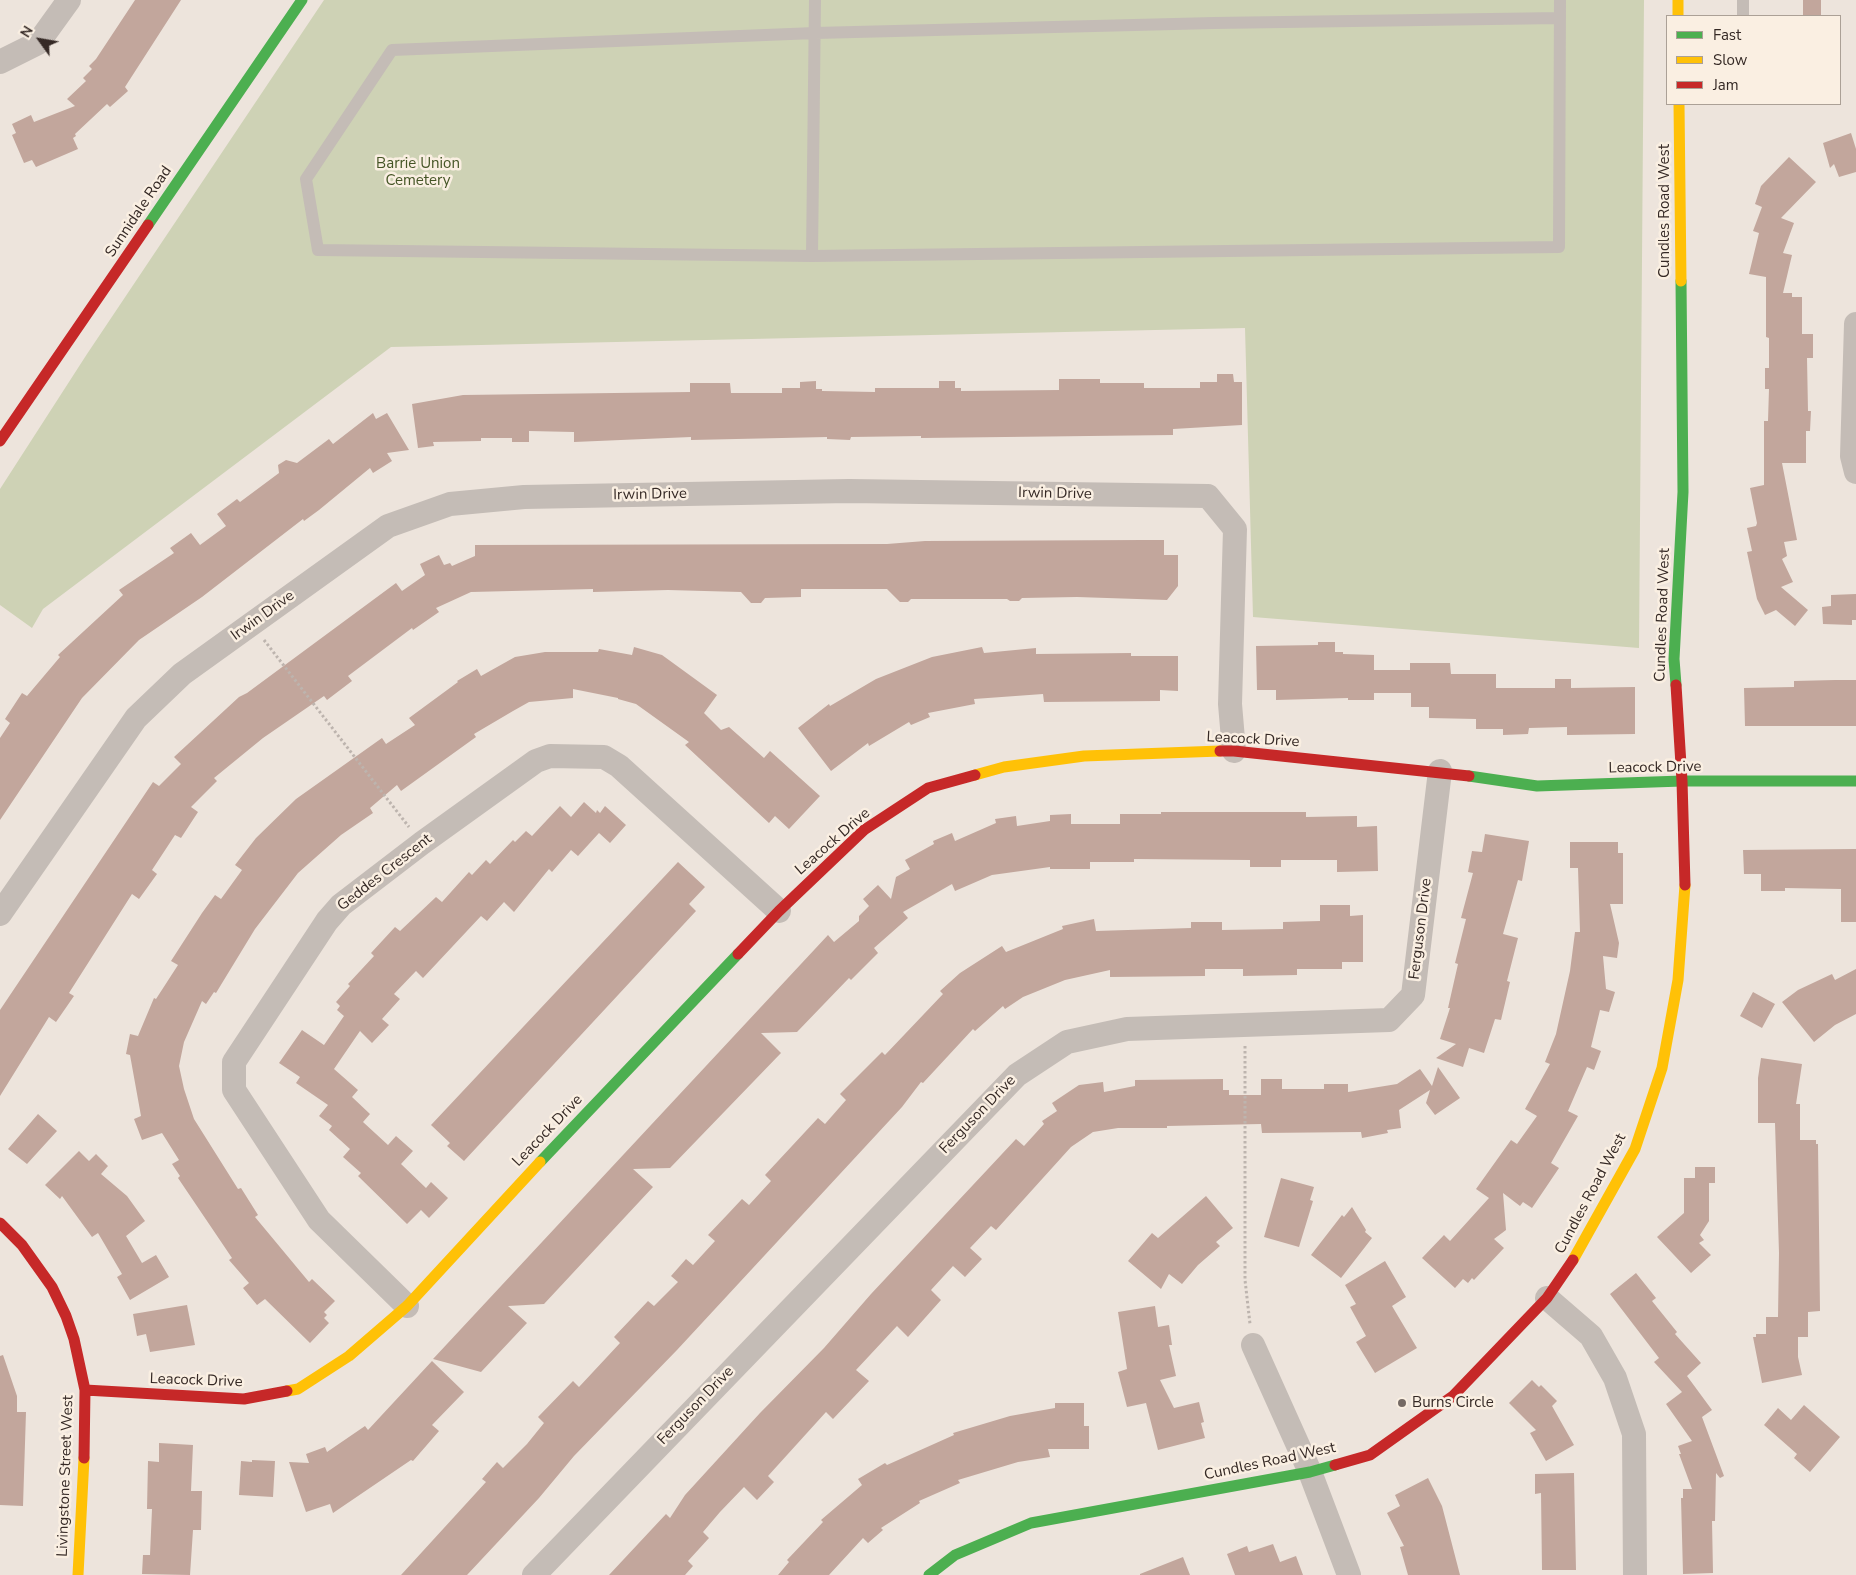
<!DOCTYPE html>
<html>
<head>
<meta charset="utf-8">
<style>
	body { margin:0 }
	#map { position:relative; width:1856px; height:1575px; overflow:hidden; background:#ede4dc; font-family:"Nunito Sans",sans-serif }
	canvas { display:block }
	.legend { position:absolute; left:1666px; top:15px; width:175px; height:90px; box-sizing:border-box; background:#faefe2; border:1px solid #aba096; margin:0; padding:6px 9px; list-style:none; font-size:15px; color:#352925 }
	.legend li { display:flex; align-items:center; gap:10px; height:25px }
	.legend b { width:25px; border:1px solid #aba096 }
	.north { position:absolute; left:15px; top:15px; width:50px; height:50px; -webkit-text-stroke:4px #faefe2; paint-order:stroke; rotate:302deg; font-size:14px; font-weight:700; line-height:20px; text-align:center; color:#352925 }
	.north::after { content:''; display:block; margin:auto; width:18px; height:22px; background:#352925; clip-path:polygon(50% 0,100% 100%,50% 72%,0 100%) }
</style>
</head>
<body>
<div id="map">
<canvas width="1856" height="1575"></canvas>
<ul class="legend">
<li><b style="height:6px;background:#4caf50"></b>Fast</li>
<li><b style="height:6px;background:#ffc107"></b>Slow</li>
<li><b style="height:6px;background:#c62828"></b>Jam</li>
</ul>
<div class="north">N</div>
</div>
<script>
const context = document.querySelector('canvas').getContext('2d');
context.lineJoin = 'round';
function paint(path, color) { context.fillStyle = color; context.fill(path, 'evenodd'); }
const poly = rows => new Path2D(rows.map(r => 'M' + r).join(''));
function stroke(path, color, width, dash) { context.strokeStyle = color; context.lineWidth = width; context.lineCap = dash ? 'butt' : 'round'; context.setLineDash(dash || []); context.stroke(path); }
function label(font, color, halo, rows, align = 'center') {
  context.font = font + ' "Nunito Sans",sans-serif'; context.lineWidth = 5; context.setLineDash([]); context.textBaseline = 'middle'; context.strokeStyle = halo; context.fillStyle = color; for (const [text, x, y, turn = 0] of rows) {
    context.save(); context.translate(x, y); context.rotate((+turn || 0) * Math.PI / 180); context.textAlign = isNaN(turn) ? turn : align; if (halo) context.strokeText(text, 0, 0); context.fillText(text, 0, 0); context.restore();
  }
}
const green = poly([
	[324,0,1644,0,1639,648,1253,617,1245,328,391,347,43,609,32,628,0,605,0,489,87,354]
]);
const building = poly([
	[135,0,181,0,125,87,128,91,110,107,107,104,75,134,76,136,73,138,78,149,36,167,32,160,24,163,12,135,16,133,12,124,31,115,34,122,75,106,67,99,86,81,83,78,92,69,89,66,96,59],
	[1803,0,1821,0,1821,16,1803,16],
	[1851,133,1856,149,1856,172,1839,177,1834,164,1830,168,1823,143],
	[1789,157,1816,182,1781,218,1794,223,1783,253,1792,255,1783,293,1792,293,1792,297,1802,297,1802,334,1813,334,1813,358,1807,358,1808,411,1811,411,1810,431,1806,431,1806,463,1782,463,1797,540,1784,542,1787,556,1782,559,1793,582,1781,587,1808,610,1795,626,1776,610,1765,615,1757,599,1747,552,1752,551,1747,528,1756,526,1757,523,1750,488,1764,485,1764,421,1768,421,1769,389,1765,389,1765,368,1769,368,1769,338,1766,337,1766,277,1749,274,1759,233,1753,231,1762,207,1755,204,1761,186],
	[1217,374,1233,374,1234,382,1242,382,1242,425,1173,429,1173,435,921,438,921,436,851,437,850,440,827,439,827,437,691,440,691,437,574,442,574,432,529,431,529,442,512,442,512,438,481,438,481,441,433,442,434,446,418,448,412,404,463,395,690,392,690,383,730,383,731,393,782,393,782,388,800,388,800,382,816,381,816,389,822,389,822,391,875,392,875,388,939,388,939,381,955,381,955,388,961,388,961,391,1059,390,1059,379,1100,379,1100,383,1144,383,1144,388,1200,388,1200,382,1217,382],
	[373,413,376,419,387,413,409,450,387,453,392,461,373,473,370,468,319,510,304,521,303,519,202,597,139,640,82,698,0,820,0,738,10,723,5,719,22,693,27,696,60,657,58,655,123,595,119,590,174,553,170,548,191,533,200,545,226,526,217,514,237,499,240,502,279,473,278,465,286,460,297,463,329,439,333,444],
	[1144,540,1164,540,1164,555,1178,555,1178,586,1167,600,1077,597,1022,598,1019,601,1010,601,1007,599,911,599,908,602,900,602,887,589,801,589,801,597,765,598,761,603,751,603,741,592,668,590,593,592,593,589,471,592,436,608,439,612,413,630,412,628,348,676,352,681,327,700,324,696,263,738,214,778,217,781,191,807,198,812,181,838,175,835,152,870,157,874,139,899,132,894,69,993,74,996,56,1022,49,1017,0,1096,0,1010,153,782,159,786,181,764,174,757,239,697,247,693,396,583,402,591,425,575,420,564,439,555,444,565,450,563,452,566,475,556,475,545,887,544,925,541],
	[1856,594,1856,620,1852,620,1852,625,1823,624,1822,607,1831,606,1831,595],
	[1318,642,1335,642,1335,652,1343,652,1343,654,1374,655,1374,670,1410,670,1410,663,1450,663,1451,674,1496,674,1496,688,1555,688,1555,679,1571,679,1571,688,1635,687,1635,734,1567,735,1567,727,1529,728,1528,734,1503,735,1503,729,1476,729,1476,719,1429,718,1429,707,1411,707,1411,693,1374,693,1374,700,1348,700,1348,698,1276,700,1276,690,1257,690,1256,646,1318,645],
	[634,647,662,655,717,695,704,713,721,730,729,727,764,758,770,751,820,796,789,829,775,816,769,823,685,745,689,742,636,704,618,699,618,698,573,689,573,698,529,702,513,711,474,734,476,737,401,791,397,785,370,808,373,813,341,835,298,873,255,929,216,993,214,992,206,1004,202,1001,184,1042,179,1066,184,1089,194,1119,238,1189,241,1188,258,1215,255,1217,309,1282,312,1279,335,1301,324,1312,327,1315,324,1318,329,1323,310,1343,265,1299,257,1305,243,1288,249,1283,229,1260,232,1258,178,1178,180,1176,172,1164,179,1160,162,1133,142,1140,134,1119,141,1116,130,1055,126,1054,130,1034,138,1036,154,998,156,999,178,965,171,961,202,913,215,895,221,899,242,870,235,865,256,838,296,799,382,738,386,744,415,725,409,718,458,682,457,681,477,669,481,676,515,657,545,652,598,652,599,649,632,655],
	[982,647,984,653,1036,648,1036,654,1131,653,1131,656,1178,656,1178,691,1160,690,1160,701,1044,702,1043,694,974,699,975,704,928,713,930,717,911,725,909,722,869,746,868,743,831,771,798,728,829,704,830,706,876,679,932,657],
	[1835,680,1856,680,1856,726,1745,726,1744,688,1794,687,1794,681],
	[584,802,596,813,597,810,600,813,605,806,626,825,610,843,599,833,578,856,571,850,552,872,549,869,514,912,504,902,487,921,481,916,423,978,416,971,394,994,400,999,382,1019,389,1025,372,1043,360,1031,334,1069,358,1090,352,1097,370,1114,363,1122,388,1145,396,1136,413,1151,401,1164,426,1188,431,1182,448,1198,429,1218,421,1210,407,1224,358,1176,361,1173,343,1157,350,1149,329,1130,332,1126,319,1116,328,1105,296,1083,300,1077,279,1063,302,1030,324,1045,344,1016,337,1010,340,1006,336,1002,350,986,348,984,374,956,371,953,395,927,400,931,436,897,442,902,469,872,472,875,486,860,490,864,513,840,515,842,526,831,532,836,560,806,571,817],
	[1161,812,1306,812,1306,817,1357,816,1357,827,1377,826,1378,871,1337,872,1337,860,1281,860,1281,867,1250,867,1250,860,1134,859,1134,862,1090,862,1090,869,1050,869,1050,867,992,875,955,891,952,884,903,912,908,918,874,948,878,953,851,980,849,978,797,1032,761,1033,781,1053,670,1168,633,1169,653,1187,544,1304,508,1306,527,1323,481,1372,433,1359,828,935,834,942,859,921,859,916,869,906,863,899,878,885,891,899,896,877,910,869,905,860,934,844,933,841,952,833,955,841,996,823,995,819,1016,816,1017,826,1050,821,1050,815,1071,814,1071,824,1120,824,1120,814,1161,814],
	[1485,834,1529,841,1522,881,1518,880,1503,934,1518,938,1507,981,1510,982,1501,1020,1495,1019,1484,1053,1469,1048,1463,1067,1436,1058,1456,1044,1440,1039,1450,1008,1448,1008,1458,964,1455,963,1466,919,1461,918,1473,873,1468,872,1472,851,1482,852],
	[1570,842,1618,842,1618,853,1623,853,1623,904,1610,904,1619,943,1617,958,1603,956,1606,989,1615,992,1609,1012,1600,1010,1591,1047,1601,1051,1594,1070,1587,1067,1568,1111,1578,1116,1551,1163,1559,1168,1532,1208,1523,1202,1520,1206,1503,1193,1506,1230,1494,1239,1504,1248,1474,1280,1472,1278,1468,1283,1463,1279,1455,1288,1422,1258,1444,1235,1450,1241,1489,1198,1476,1189,1511,1140,1517,1144,1537,1116,1525,1109,1550,1064,1545,1062,1556,1034,1570,971,1575,932,1580,932,1578,868,1570,868],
	[1856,849,1856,922,1841,922,1841,889,1785,888,1785,891,1761,891,1761,874,1744,874,1743,850],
	[678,862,705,887,689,904,696,911,464,1161,447,1146,450,1143,431,1125],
	[1320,905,1350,905,1350,916,1363,915,1363,962,1342,962,1342,969,1297,969,1297,975,1243,976,1243,969,1205,969,1205,976,1110,977,1110,970,1065,980,1023,997,1005,1009,1003,1006,975,1031,973,1029,923,1083,921,1082,902,1107,677,1350,574,1456,539,1498,467,1575,401,1575,486,1482,482,1479,497,1462,503,1468,527,1444,544,1423,538,1417,573,1381,579,1387,620,1343,614,1337,648,1301,654,1306,678,1282,671,1276,686,1259,693,1265,715,1241,708,1235,727,1215,742,1199,749,1205,771,1181,765,1175,818,1118,825,1124,846,1100,840,1094,882,1052,885,1055,943,994,940,991,960,973,1002,946,1006,952,1063,929,1062,926,1094,919,1096,931,1191,928,1191,922,1222,922,1222,930,1283,929,1283,922,1320,921],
	[1856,969,1856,1014,1835,1025,1814,1042,1782,1002,1798,990,1832,974,1835,980],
	[1753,992,1775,1004,1762,1028,1740,1016],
	[1761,1058,1802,1064,1796,1104,1800,1104,1800,1140,1816,1140,1816,1144,1818,1144,1820,1311,1808,1312,1808,1337,1798,1337,1798,1357,1802,1375,1762,1383,1753,1337,1756,1337,1756,1334,1766,1334,1766,1317,1778,1317,1779,1253,1775,1123,1758,1123,1758,1078],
	[1438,1067,1460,1098,1435,1115,1426,1103,1430,1090,1399,1110,1401,1128,1387,1130,1388,1133,1362,1138,1361,1132,1262,1133,1261,1124,1167,1126,1167,1128,1118,1128,1093,1132,1071,1147,996,1230,991,1226,970,1248,982,1259,965,1277,953,1266,931,1290,941,1300,908,1337,897,1326,856,1370,869,1381,833,1419,826,1412,768,1476,774,1482,757,1500,744,1487,720,1512,703,1532,709,1538,688,1561,693,1566,685,1575,609,1575,666,1514,670,1518,685,1495,760,1413,824,1348,871,1294,1016,1139,1024,1146,1044,1124,1042,1121,1057,1111,1052,1103,1079,1085,1103,1082,1104,1092,1135,1086,1135,1080,1223,1079,1223,1090,1229,1090,1229,1095,1261,1095,1261,1079,1282,1079,1282,1089,1324,1089,1324,1084,1348,1084,1348,1092,1397,1084,1420,1069,1432,1086],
	[38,1114,57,1131,27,1164,8,1149],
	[79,1151,89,1161,96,1154,108,1166,101,1174,127,1196,145,1221,126,1236,142,1263,156,1255,169,1277,130,1300,117,1277,122,1274,98,1233,92,1237,62,1196,60,1199,45,1185],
	[1695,1167,1715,1167,1715,1183,1709,1183,1709,1221,1700,1235,1704,1240,1699,1243,1711,1255,1691,1273,1657,1237,1684,1213,1684,1178,1695,1178],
	[1281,1178,1314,1187,1310,1200,1313,1201,1299,1247,1264,1237],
	[1206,1196,1233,1228,1216,1242,1220,1246,1198,1265,1182,1284,1169,1274,1161,1289,1128,1261,1152,1233,1158,1238],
	[1352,1207,1366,1230,1365,1232,1372,1238,1341,1278,1311,1255,1342,1215,1344,1217],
	[1385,1261,1406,1297,1392,1306,1417,1348,1375,1373,1356,1342,1366,1336,1350,1307,1356,1304,1345,1285],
	[1636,1273,1656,1298,1652,1301,1677,1332,1675,1334,1701,1363,1687,1376,1712,1410,1702,1417,1724,1476,1720,1478,1716,1473,1715,1521,1712,1521,1713,1573,1683,1574,1681,1498,1683,1498,1683,1489,1692,1489,1679,1454,1681,1454,1678,1446,1692,1441,1666,1404,1682,1392,1654,1362,1659,1358,1610,1294],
	[187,1305,195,1345,150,1352,146,1334,137,1336,133,1314],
	[1155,1306,1158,1327,1169,1325,1172,1345,1169,1345,1176,1376,1160,1380,1174,1408,1199,1402,1204,1422,1201,1423,1205,1438,1158,1450,1146,1403,1127,1407,1118,1372,1127,1369,1118,1312],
	[3,1355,17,1396,17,1412,26,1412,23,1506,0,1505,0,1356],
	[432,1361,464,1392,432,1425,439,1431,413,1461,411,1460,333,1513,330,1504,306,1512,289,1462,309,1463,306,1454,325,1447,327,1452,365,1426,368,1430],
	[1532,1380,1539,1387,1541,1385,1557,1401,1552,1406,1574,1445,1546,1461,1530,1433,1536,1430,1509,1403],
	[1055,1403,1084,1403,1084,1426,1089,1426,1089,1449,1048,1449,1050,1457,1018,1462,958,1480,960,1483,919,1501,920,1503,881,1528,883,1530,868,1543,863,1538,829,1575,778,1575,789,1562,787,1560,823,1522,821,1520,862,1485,858,1479,885,1463,887,1465,954,1435,953,1433,1010,1416,1055,1408],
	[1804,1405,1840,1437,1810,1472,1794,1458,1797,1454,1764,1425,1778,1408,1791,1420],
	[159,1443,193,1445,191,1491,202,1491,201,1530,193,1530,190,1575,142,1574,143,1555,150,1555,152,1509,147,1509,148,1461,159,1462],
	[252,1460,275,1461,273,1497,239,1495,241,1461,252,1462],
	[1574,1473,1576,1570,1542,1570,1541,1493,1535,1494,1535,1474],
	[1428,1478,1442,1506,1460,1575,1408,1575,1400,1547,1404,1546,1387,1513,1400,1506,1395,1495],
	[1273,1544,1280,1562,1296,1556,1303,1575,1235,1575,1227,1554,1247,1546,1249,1552],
	[1183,1557,1190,1575,1140,1575,1140,1574]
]);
const path = poly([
	[264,640,409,827],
	[1245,1046,1245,1280,1250,1324]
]);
const lane = poly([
	[1743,16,1743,0],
	[1560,18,1214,23,815,33,392,50,306,179,318,250,812,256,1559,247,1560,0],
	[812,256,815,0]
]);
const street = poly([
	[0,62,38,43,69,0],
	[1856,324,1852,456,1856,472],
	[0,914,136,718,182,674,388,526,450,504,524,497,849,491,1208,496,1235,529,1230,704,1234,751],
	[1547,1298,1591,1336,1615,1378,1634,1434,1635,1575],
	[407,1306,319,1220,234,1090,234,1062,327,921,341,905,422,843,536,761,550,756,604,757,619,766,779,911],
	[1253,1345,1310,1472,1349,1575],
	[534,1575,1017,1075,1067,1042,1127,1029,1389,1020,1413,995,1440,771]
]);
const fast = poly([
	[148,225,302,0],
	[1676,685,1674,659,1683,492,1681,281],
	[1469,776,1537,786,1682,781,1856,781],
	[540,1162,738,954],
	[929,1575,955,1555,1031,1523,1310,1472,1335,1465]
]);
const slow = poly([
	[1678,0,1678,16],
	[1679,104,1681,281],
	[975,775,1004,767,1084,756,1220,751],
	[1573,1260,1635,1149,1662,1068,1678,980,1685,885],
	[287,1391,298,1389,349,1356,407,1306,540,1162],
	[78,1575,84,1458]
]);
const jam = poly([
	[0,441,148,225],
	[1676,685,1682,781,1685,885],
	[1220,751,1234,751,1469,776],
	[738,954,779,911,864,830,928,788,975,775],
	[0,1223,22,1245,52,1287,66,1316,74,1339,85,1390,84,1458],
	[85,1390,244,1399,287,1391],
	[1335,1465,1370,1455,1453,1396,1547,1298,1573,1260]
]);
const markers = [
	[1402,1403,5,"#756a65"]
];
const parkNames = [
	["Barrie Union",418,164],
	["Cemetery",418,181]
];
const streetNames = [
	["Cundles Road West",1665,211,-90],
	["Sunnidale Road",139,212,-56],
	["Irwin Drive",1055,494,1],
	["Irwin Drive",650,495,-1],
	["Cundles Road West",1663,615,-88],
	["Irwin Drive",263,616,-36],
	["Leacock Drive",1253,740,3],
	["Leacock Drive",1655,768,-1],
	["Leacock Drive",833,842,-41],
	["Geddes Crescent",385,873,-38],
	["Ferguson Drive",1421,929,-83],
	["Ferguson Drive",978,1115,-46],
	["Leacock Drive",548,1131,-46],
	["Cundles Road West",1591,1194,-62],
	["Leacock Drive",196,1381,2],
	["Ferguson Drive",696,1406,-46],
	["Cundles Road West",1270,1462,-12],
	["Livingstone Street West",66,1476,-88]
];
const poiNames = [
	["Burns Circle",1412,1403]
];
paint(green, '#ced2b5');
paint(building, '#c2a69c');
stroke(path, '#bdb4ae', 3, [2.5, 2.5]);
stroke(lane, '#c4bcb6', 12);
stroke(street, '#c4bcb6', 24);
stroke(fast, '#4caf50', 11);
stroke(slow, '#ffc107', 11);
stroke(jam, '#c62828', 11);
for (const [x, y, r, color] of markers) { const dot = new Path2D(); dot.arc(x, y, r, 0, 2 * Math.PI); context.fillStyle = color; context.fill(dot); stroke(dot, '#faefe2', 2); }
label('15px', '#455526', '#faefe2', parkNames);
label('15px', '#352925', '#faefe2', streetNames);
label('15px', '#352925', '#faefe2', poiNames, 'left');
</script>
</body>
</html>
